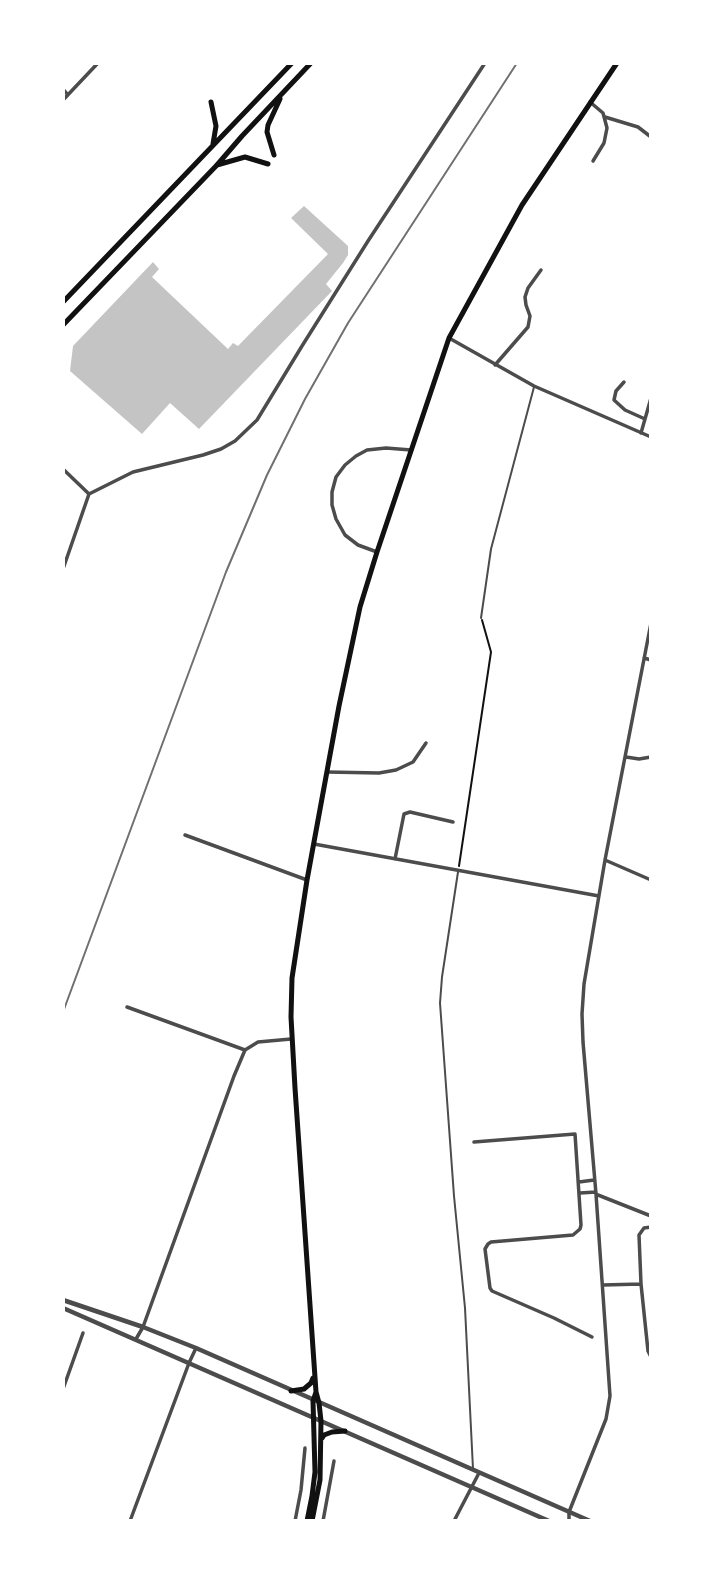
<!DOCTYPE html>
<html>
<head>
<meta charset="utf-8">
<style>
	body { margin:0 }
	#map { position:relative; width:714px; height:1584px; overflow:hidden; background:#fff; font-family:"PT Sans",sans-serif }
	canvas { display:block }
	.frame { position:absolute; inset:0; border:65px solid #fff; pointer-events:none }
</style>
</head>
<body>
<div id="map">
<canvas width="714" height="1584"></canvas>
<div class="frame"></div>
</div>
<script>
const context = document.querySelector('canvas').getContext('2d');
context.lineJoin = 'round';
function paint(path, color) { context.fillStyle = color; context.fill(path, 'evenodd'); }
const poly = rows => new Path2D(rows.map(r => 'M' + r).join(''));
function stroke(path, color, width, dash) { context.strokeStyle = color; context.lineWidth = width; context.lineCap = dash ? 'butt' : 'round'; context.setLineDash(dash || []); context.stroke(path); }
const building = poly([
	[304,206,348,246,348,255,343,263,326,284,332,291,199,429,170,403,142,434,70,371,73,346,153,262,159,269,152,277,228,349,233,343,238,346,328,254,291,218]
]);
const path = poly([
	[459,866,491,652,482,620]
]);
const service = poly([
	[481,618,491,549,534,387],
	[458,872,442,977,440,1003,454,1196,465,1308,473,1469]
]);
const minor = poly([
	[63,89,68,95],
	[63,100,98,63],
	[590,102,603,113,607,128,604,143,593,161],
	[605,117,638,127,651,137],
	[449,338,534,386,651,437],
	[495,365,528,327,530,316,526,305,525,297,528,288,541,270],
	[624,382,616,391,614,400,625,410,645,419],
	[641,433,651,398],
	[63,469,89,494],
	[377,552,358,545,345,535,336,519,332,505,332,492,336,477,345,465,356,456,367,450,386,448,411,450],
	[63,569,89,494,133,472,203,455,221,449,235,441,257,420,302,346,368,241,485,63],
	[644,658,651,660],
	[626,757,639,759,651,757],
	[327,772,379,773,396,770,413,762,426,743],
	[185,835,307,880],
	[314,844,599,896],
	[395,859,404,814,410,812,453,822],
	[605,860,651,880],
	[127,1007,245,1050],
	[474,1142,575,1134,581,1225,580,1229,573,1235,491,1242,488,1244,485,1249,490,1288,492,1291,554,1318,592,1337],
	[579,1182,594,1180],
	[580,1193,596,1192],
	[598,1195,651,1216],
	[641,1284,648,1351,651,1357],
	[603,1285,641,1284,639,1235,644,1228,651,1227],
	[136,1339,143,1327,234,1076,245,1050,258,1042,291,1039],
	[63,1389,83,1333],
	[130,1521,189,1363,196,1348],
	[295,1521,301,1490,305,1448],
	[323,1521,334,1461],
	[454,1521,479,1473],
	[569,1521,569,1512,606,1419,610,1396,596,1194,583,1042,582,1014,584,984,605,860,651,623]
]);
const tertiary = poly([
	[63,1300,143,1327,196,1348,590,1521],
	[63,1308,549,1521]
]);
const primary = poly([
	[211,102,216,126,213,144],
	[274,155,267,132,268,125,280,99],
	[217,165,245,157,268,164],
	[63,302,292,63],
	[63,325,217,165,242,136,311,63],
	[291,1391,304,1389,311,1383,313,1378],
	[322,1438,324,1435,332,1432,345,1431],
	[307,1521,312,1496,315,1472,313,1401,316,1392],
	[312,1521,320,1480,321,1421,319,1403,316,1392,295,1088,291,1017,292,978,307,880,339,706,360,607,377,552,449,338,522,205,617,63]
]);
const rail = poly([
	[63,1012,226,572,267,475,305,399,348,323,517,63]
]);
paint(building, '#c4c4c4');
stroke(path, '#111', 2);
stroke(service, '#4c4c4c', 2);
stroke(minor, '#4c4c4c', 3.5);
stroke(tertiary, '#4c4c4c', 4.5);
stroke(primary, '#111', 5);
stroke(rail, '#707070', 2);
</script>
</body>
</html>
